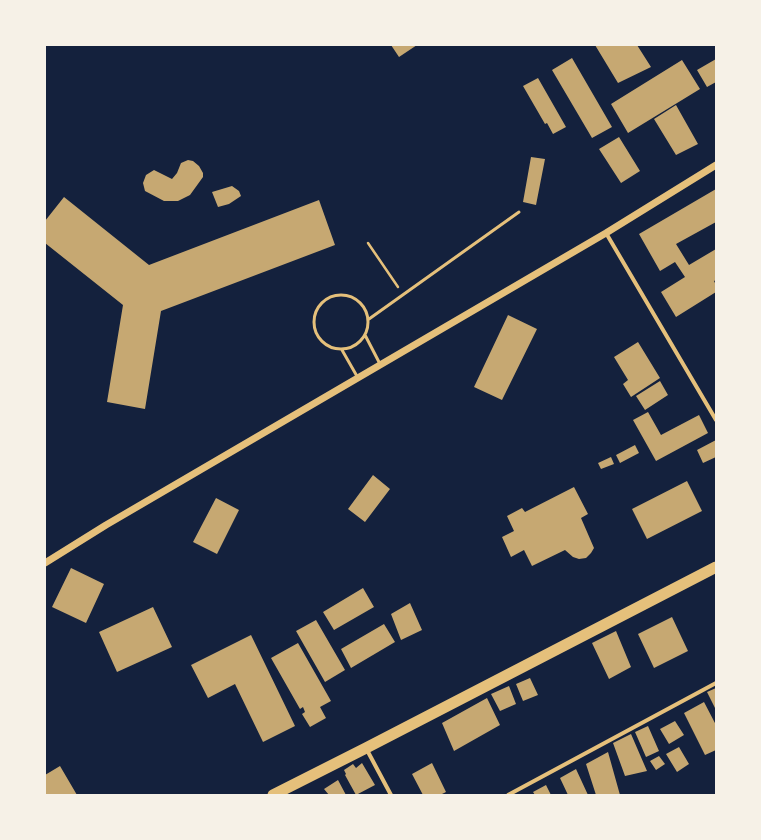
<!DOCTYPE html>
<html>
<head>
<meta charset="utf-8">
<style>
	body { margin:0 }
	#map { position:relative; width:761px; height:840px; overflow:hidden; background:#14213d; font-family:"Noto Sans",sans-serif }
	canvas { display:block }
	.frame { position:absolute; inset:0; border:46px solid #f6f1e7; pointer-events:none }
</style>
</head>
<body>
<div id="map">
<canvas width="761" height="840"></canvas>
<div class="frame"></div>
</div>
<script>
const context = document.querySelector('canvas').getContext('2d');
context.lineJoin = 'round';
function paint(path, color) { context.fillStyle = color; context.fill(path, 'evenodd'); }
const poly = rows => new Path2D(rows.map(r => 'M' + r).join(''));
function stroke(path, color, width, dash) { context.strokeStyle = color; context.lineWidth = width; context.lineCap = dash ? 'butt' : 'round'; context.setLineDash(dash || []); context.stroke(path); }
const building = poly([
	[391,45,417,45,399,57],
	[595,45,637,45,651,67,618,83],
	[572,58,612,127,592,138,552,70],
	[716,59,716,82,707,87,697,70],
	[682,60,700,89,628,133,611,104],
	[538,78,566,127,553,134,547,123,545,124,523,86],
	[676,105,698,144,676,155,654,119],
	[619,137,640,171,621,183,599,149],
	[531,157,545,159,536,205,523,202],
	[188,160,193,161,199,166,203,173,203,177,190,195,178,201,164,201,145,191,143,183,146,175,154,170,172,179,177,173,181,163],
	[232,186,239,191,241,196,229,204,218,207,212,192],
	[716,189,716,222,676,244,689,265,716,249,716,280,714,281,716,285,716,292,676,317,661,292,685,277,675,262,660,271,639,234],
	[64,197,149,265,319,200,335,245,161,311,145,409,107,402,123,305,45,243,45,221],
	[508,315,537,329,502,400,474,387],
	[638,342,660,378,631,397,623,384,628,380,614,357],
	[660,381,668,395,645,410,636,396],
	[648,412,661,435,699,415,708,433,656,461,633,420],
	[716,440,716,457,703,463,697,450],
	[635,445,639,453,620,463,616,455],
	[611,457,614,464,601,469,598,463],
	[373,475,390,489,365,522,348,509],
	[687,481,702,511,647,539,632,509],
	[574,487,588,514,581,518,594,548,591,553,586,558,579,559,573,557,565,550,532,566,524,550,511,557,502,537,514,531,507,516,522,508,525,512],
	[216,498,239,510,217,554,193,542],
	[71,568,104,584,86,623,52,607],
	[363,588,374,607,334,630,323,612],
	[410,603,422,630,401,640,391,614],
	[153,607,172,647,117,672,99,632],
	[672,617,688,651,654,668,638,634],
	[316,620,345,670,325,682,296,631],
	[384,624,395,642,351,668,341,649],
	[616,631,631,667,609,679,592,643],
	[251,635,295,726,263,742,235,684,208,698,191,665],
	[298,643,331,701,320,707,326,718,310,727,302,714,305,712,303,707,300,709,271,658],
	[530,678,538,695,523,701,516,684],
	[509,686,516,704,500,711,491,694],
	[716,688,716,710,707,692],
	[487,698,500,725,454,751,442,723],
	[704,702,716,725,716,750,705,755,684,713],
	[675,721,684,735,669,744,660,729],
	[648,726,659,751,646,757,635,732],
	[631,734,647,771,625,776,613,743],
	[679,747,689,764,677,772,666,754],
	[608,752,620,795,596,795,586,764],
	[659,756,665,764,656,770,650,761],
	[362,763,375,785,356,795,345,775,346,774,344,770,353,764,356,768],
	[432,763,446,792,440,795,423,795,412,774],
	[60,766,77,795,45,795,45,775],
	[576,769,588,795,568,795,560,778],
	[338,780,346,795,329,795,324,789],
	[546,785,551,795,535,795,533,792]
]);
const path = poly([
	[368,243,398,287]
]);
const service = poly([
	'314 322a27 27 0 1 1 54 0a27 27 0 1 1-54 0Z',
	[369,319,519,212],
	[365,335,380,364],
	[342,350,358,378]
]);
const minor = poly([
	[606,233,716,420],
	[367,750,391,795],
	[508,795,716,683]
]);
const tertiary = poly([
	[45,563,106,525,606,233,716,165]
]);
const trunk = poly([
	[273,795,366,748,716,567]
]);
paint(building, '#c6a872');
stroke(path, '#e5c07b', 2.5);
stroke(service, '#e5c07b', 3);
stroke(minor, '#e5c07b', 4);
stroke(tertiary, '#e5c07b', 7);
stroke(trunk, '#e5c07b', 11);
</script>
</body>
</html>
